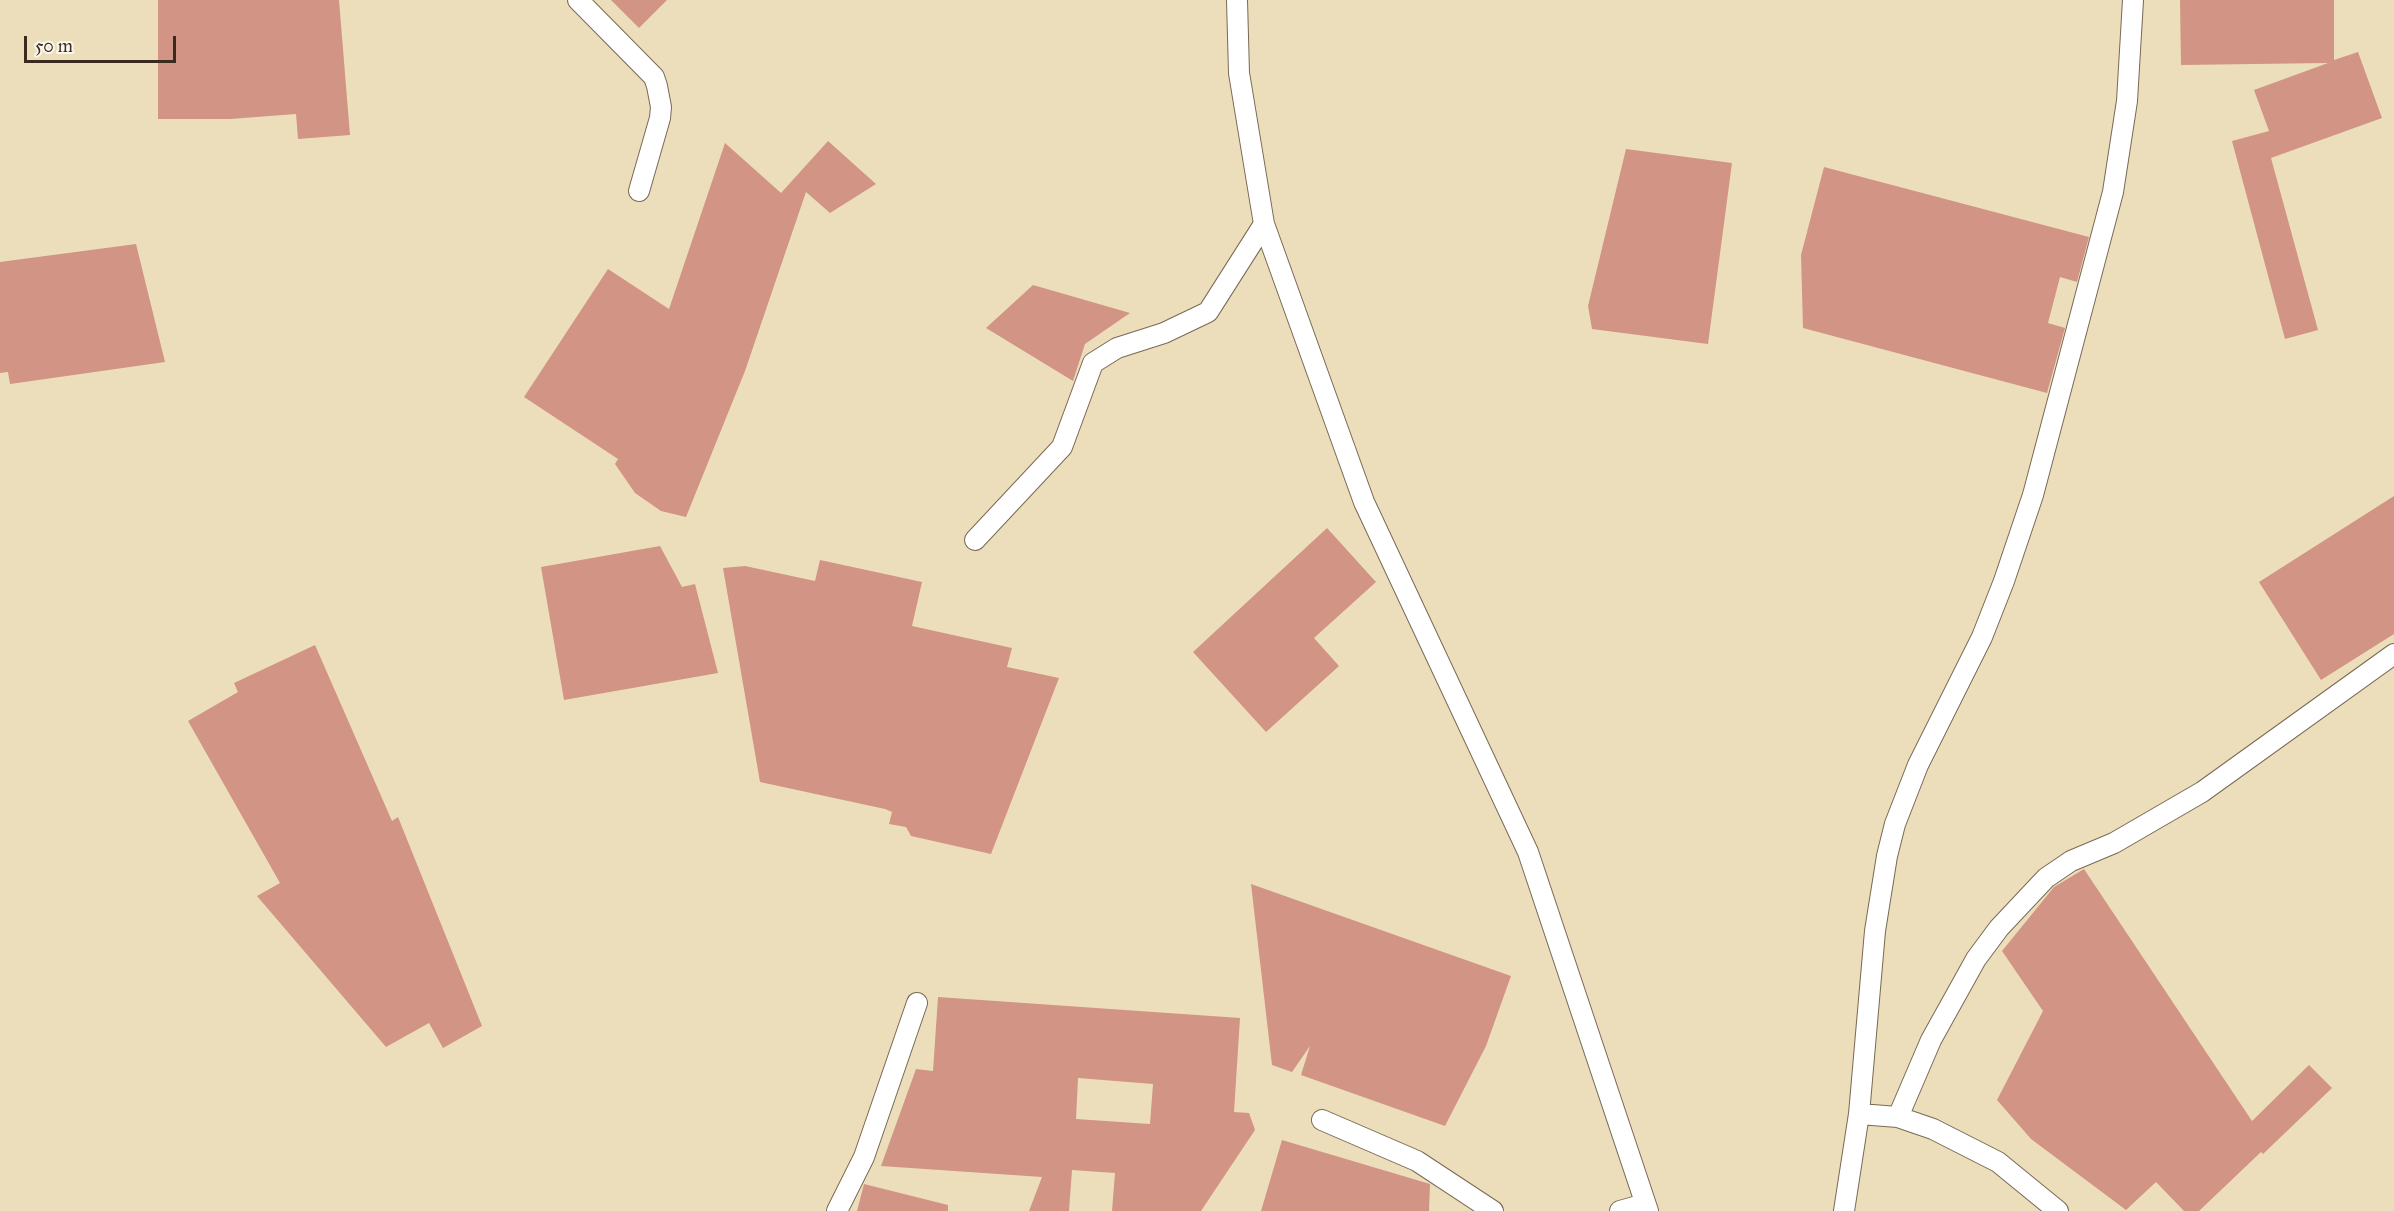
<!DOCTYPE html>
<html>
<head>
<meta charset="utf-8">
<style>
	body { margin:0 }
	#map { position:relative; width:2394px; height:1211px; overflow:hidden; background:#eddebb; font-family:"IM FELL Great Primer",serif }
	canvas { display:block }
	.scale { position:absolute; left:24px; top:36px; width:152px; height:27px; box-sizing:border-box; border:3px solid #3b2a1e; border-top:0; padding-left:8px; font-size:18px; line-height:21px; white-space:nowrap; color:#3b2a1e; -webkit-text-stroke:4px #fbf7ec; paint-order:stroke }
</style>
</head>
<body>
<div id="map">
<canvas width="2394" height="1211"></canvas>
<div class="scale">50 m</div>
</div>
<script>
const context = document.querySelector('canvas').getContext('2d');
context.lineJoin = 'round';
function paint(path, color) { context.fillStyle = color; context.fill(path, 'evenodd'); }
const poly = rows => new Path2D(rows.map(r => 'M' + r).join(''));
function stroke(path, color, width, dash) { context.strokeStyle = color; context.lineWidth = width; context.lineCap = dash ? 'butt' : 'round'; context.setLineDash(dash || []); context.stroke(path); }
const building = poly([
	[158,0,339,0,350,135,298,139,296,114,230,119,158,119],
	[611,0,667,0,639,28],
	[2180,0,2334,0,2334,60,2358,52,2382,118,2271,158,2318,330,2285,339,2232,141,2269,131,2254,90,2328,63,2181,65],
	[828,141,876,184,830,213,806,192,745,371,686,517,661,511,635,493,615,464,618,459,524,397,608,269,669,309,725,143,781,193],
	[1626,149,1732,163,1708,344,1592,329,1588,306],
	[1824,167,2089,237,2077,282,2060,277,2048,323,2065,328,2047,393,1803,328,1801,255],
	[136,244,165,362,10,384,8,372,0,373,0,262],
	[1033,285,1130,313,1085,344,1073,381,986,328],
	[2394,496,2394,634,2321,680,2259,582],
	[1327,528,1376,582,1314,638,1339,666,1266,732,1193,652],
	[660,546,682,587,695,584,718,673,564,700,541,567],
	[820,560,922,582,912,626,1012,648,1007,667,1059,678,991,854,911,836,906,827,889,824,892,812,885,809,760,782,723,568,745,566,815,581],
	[315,645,392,821,398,817,482,1026,443,1048,429,1023,386,1047,257,896,280,883,188,721,238,692,234,683],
	[2084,869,2252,1121,2309,1065,2332,1088,2263,1154,2261,1152,2199,1211,2184,1211,2156,1182,2126,1210,2031,1139,1997,1100,2043,1011,2002,951,2054,887],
	[1251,884,1511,976,1486,1046,1445,1126,1301,1075,1310,1046,1292,1072,1272,1065],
	[938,997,1240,1018,1234,1112,1249,1113,1255,1130,1201,1211,1112,1211,1115,1173,1072,1170,1069,1211,1029,1211,1042,1177,881,1166,916,1069,933,1071],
	[1078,1078,1153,1084,1150,1124,1076,1119],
	[1282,1140,1430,1184,1429,1211,1261,1211],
	[864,1184,948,1205,948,1211,857,1211]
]);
const minor = poly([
	[578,0,654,77,657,86,661,107,660,118,639,191],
	[1237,0,1239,73,1264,224,1364,502,1528,852,1648,1211],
	[975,540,1062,447,1093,363,1117,348,1164,333,1208,312,1264,224],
	[1859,1114,1898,1117,1933,1129,1998,1162,2058,1211],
	[1898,1117,1931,1040,1976,959,1999,928,2046,878,2071,861,2114,843,2202,792,2394,654],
	[1322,1120,1417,1161,1493,1211],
	[837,1211,864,1157,917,1003],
	[1620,1211,1645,1204],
	[1844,1211,1859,1114,1875,931,1887,856,1895,824,1918,765,1982,637,2004,581,2033,495,2113,192,2127,101,2133,0]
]);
paint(building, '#d19485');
stroke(minor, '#796955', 22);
stroke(minor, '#fff', 20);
</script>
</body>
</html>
